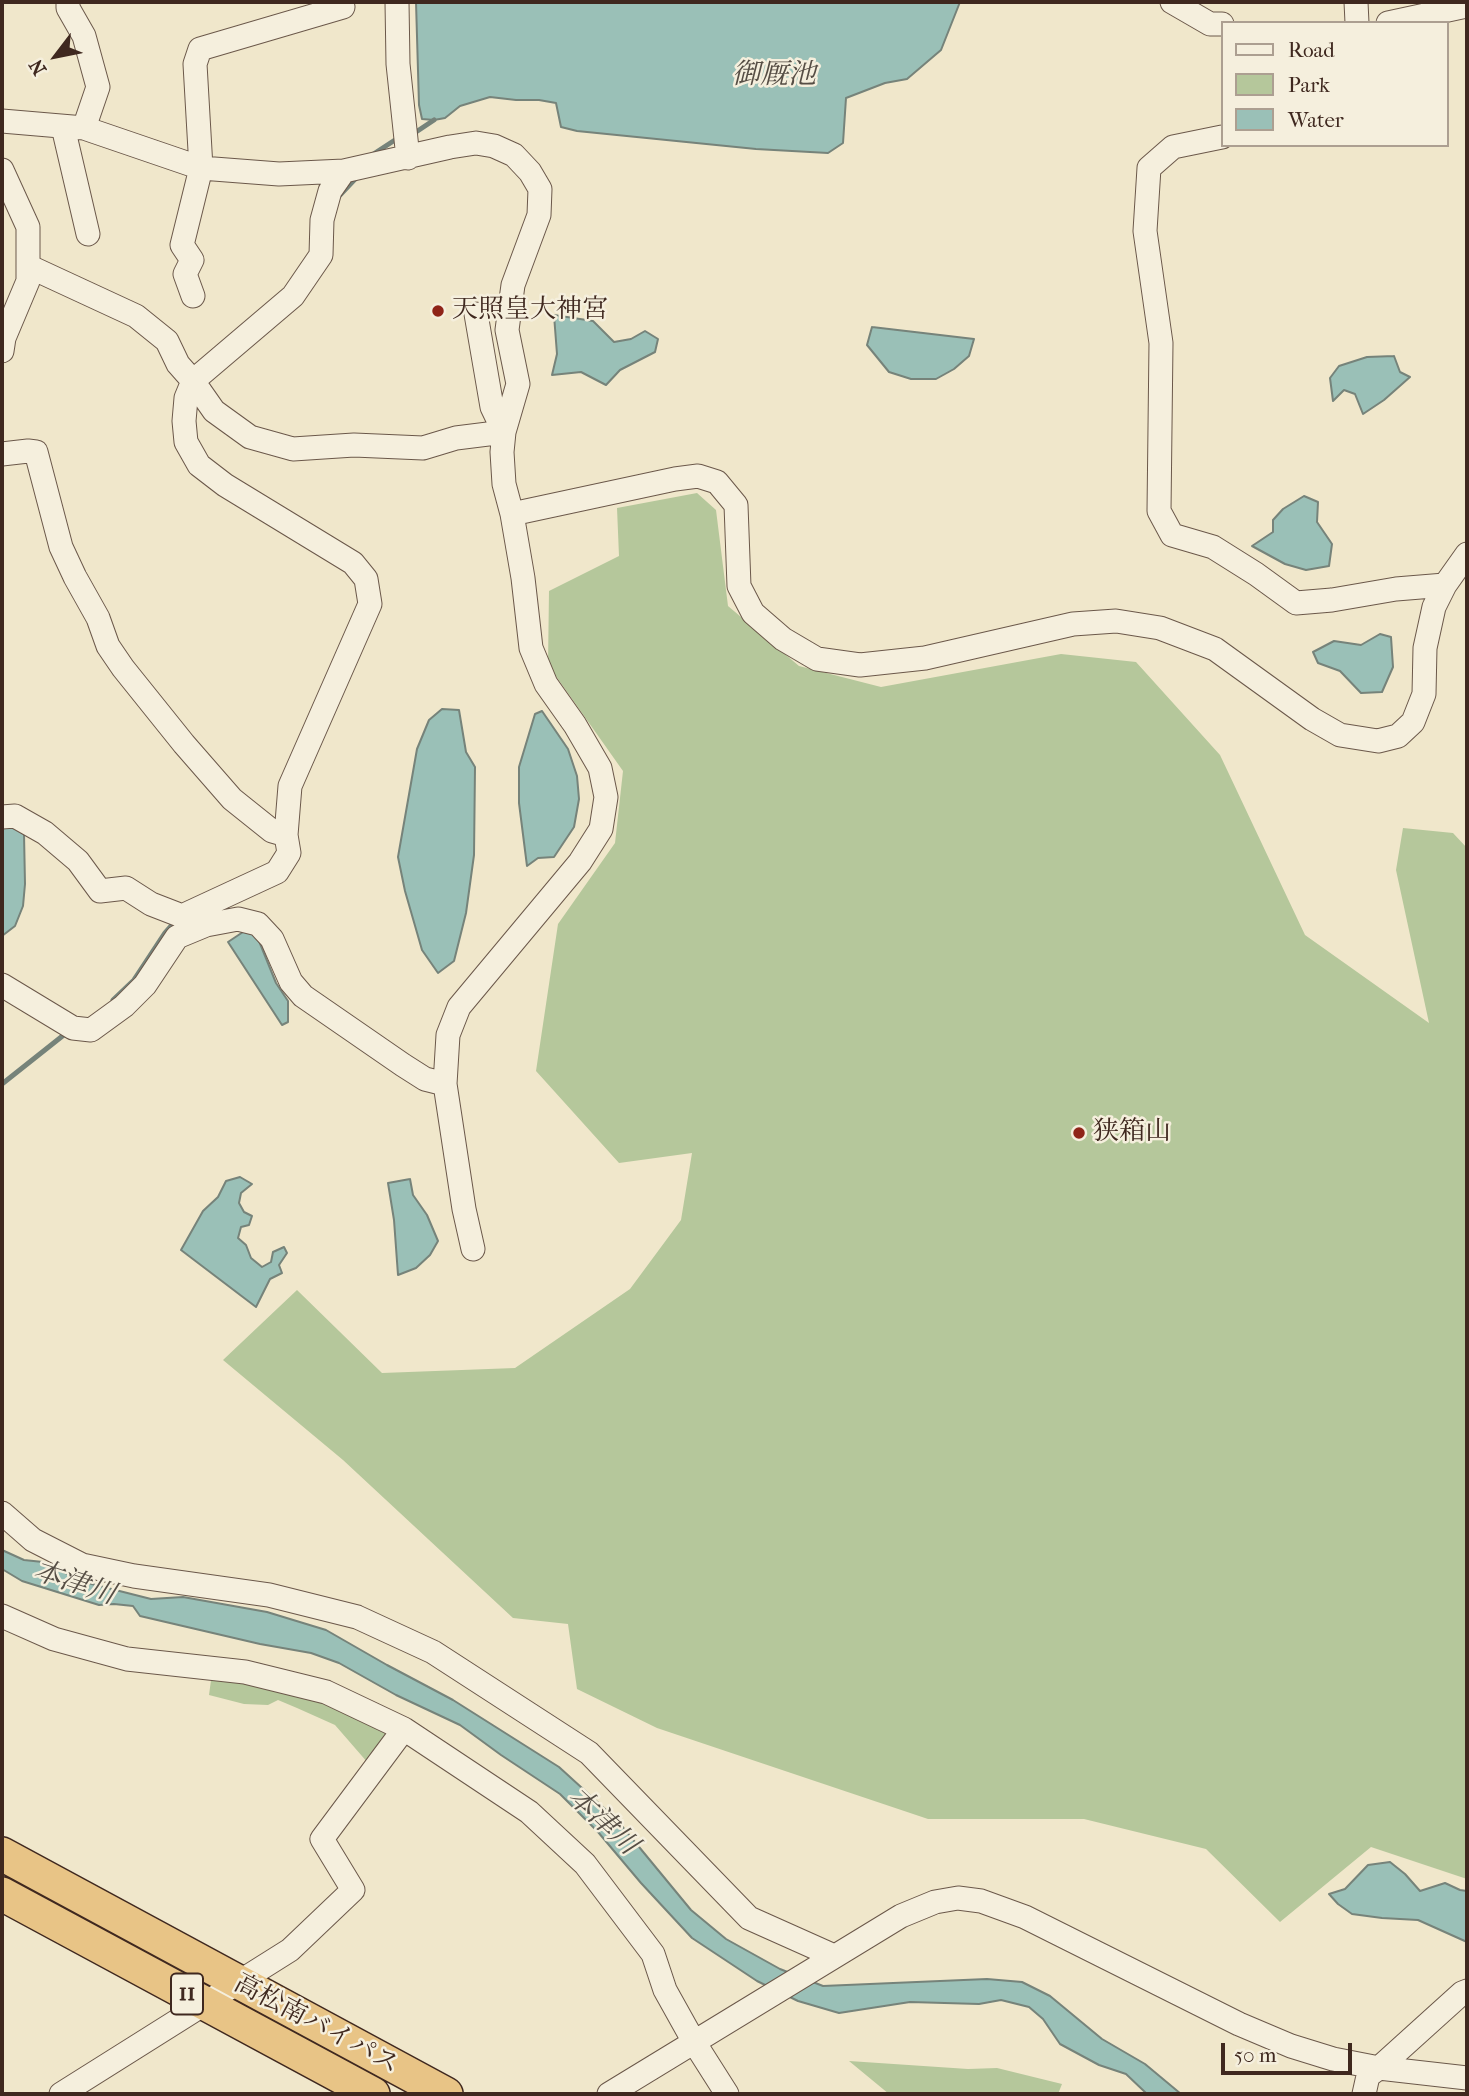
<!DOCTYPE html>
<html>
<head>
<meta charset="utf-8">
<style>
	body { margin:0 }
	#map { position:relative; width:1469px; height:2096px; overflow:hidden; background:#f0e7cb; font-family:"IM FELL French Canon",serif }
	canvas { display:block }
	.frame { position:absolute; inset:0; border:4px solid #3f281f; pointer-events:none }
	.legend { position:absolute; left:1221px; top:21px; width:228px; height:126px; box-sizing:border-box; background:#f5efdd; border:2px solid #ac9f91; margin:0; padding:9px 12px; list-style:none; font-size:21px; color:#3f281f }
	.legend li { display:flex; align-items:center; gap:14px; height:35px }
	.legend b { width:35px; border:2px solid #ac9f91 }
	.north { position:absolute; left:21px; top:21px; width:70px; height:70px; -webkit-text-stroke:5px #f5efdd; paint-order:stroke; rotate:238deg; font-size:19px; font-weight:700; line-height:28px; text-align:center; color:#3f281f }
	.north::after { content:''; display:block; margin:auto; width:24px; height:32px; background:#3f281f; clip-path:polygon(50% 0,100% 100%,50% 72%,0 100%) }
	.scale { position:absolute; left:1221px; top:2043px; width:131px; height:32px; box-sizing:border-box; border:4px solid #3f281f; border-top:0; padding-left:9px; font-size:21px; line-height:24px; white-space:nowrap; color:#3f281f; -webkit-text-stroke:5px #f5efdd; paint-order:stroke }
</style>
</head>
<body>
<div id="map">
<canvas width="1469" height="2096"></canvas>
<div class="frame"></div>
<ul class="legend">
<li><b style="height:9px;background:#f5efdd"></b>Road</li>
<li><b style="height:19px;background:#b5c79b"></b>Park</li>
<li><b style="height:19px;background:#9ac0b7"></b>Water</li>
</ul>
<div class="north">N</div>
<div class="scale">50 m</div>
</div>
<script>
const context = document.querySelector('canvas').getContext('2d');
context.lineJoin = 'round';
function paint(path, color) { context.fillStyle = color; context.fill(path, 'evenodd'); }
const poly = rows => new Path2D(rows.map(r => 'M' + r).join(''));
function stroke(path, color, width, dash) { context.strokeStyle = color; context.lineWidth = width; context.lineCap = dash ? 'butt' : 'round'; context.setLineDash(dash || []); context.stroke(path); }
function label(font, color, halo, rows, align = 'center') {
  context.font = font + ' "IM FELL French Canon","Noto Serif JP",serif'; context.lineWidth = 5; context.setLineDash([]); context.textBaseline = 'middle'; context.strokeStyle = halo; context.fillStyle = color; for (const [text, x, y, turn = 0] of rows) {
    context.save(); context.translate(x, y); context.rotate((+turn || 0) * Math.PI / 180); context.textAlign = isNaN(turn) ? turn : align; if (halo) context.strokeText(text, 0, 0); context.fillText(text, 0, 0); context.restore();
  }
}
const green = poly([
	[697,493,716,510,728,606,799,666,881,687,1061,654,1136,662,1220,755,1305,935,1429,1023,1396,870,1403,828,1453,833,1467,848,1467,1879,1371,1847,1280,1922,1206,1849,1084,1819,928,1819,657,1728,577,1689,568,1624,513,1618,343,1460,223,1360,297,1290,382,1373,515,1368,630,1289,681,1220,692,1153,619,1163,536,1071,558,924,615,843,623,771,548,665,549,591,619,556,617,508],
	[212,1673,302,1689,397,1730,368,1763,335,1725,297,1708,278,1700,268,1705,244,1704,209,1695],
	[849,2061,968,2069,997,2068,1062,2084,1058,2094,889,2094]
]);
const water = poly([
	[416,2,960,2,941,50,907,79,885,83,846,98,843,143,828,153,756,149,577,131,561,127,556,103,539,100,516,100,490,97,460,106,445,118,434,120,422,119,419,105,416,2],
	[554,315,593,321,614,342,631,339,645,331,658,339,655,352,620,370,606,385,581,372,552,375,557,354,554,315],
	[872,327,974,339,969,356,954,369,936,379,911,379,889,372,867,345,872,327],
	[1394,356,1400,372,1410,377,1384,400,1363,414,1355,394,1344,390,1333,401,1330,378,1339,366,1367,357,1394,356],
	[1304,496,1318,502,1317,522,1332,544,1329,566,1306,570,1285,564,1252,546,1273,532,1273,520,1283,509,1304,496],
	[1380,634,1391,637,1393,667,1382,692,1361,693,1340,671,1318,663,1313,652,1334,641,1361,645,1380,634],
	[442,709,459,710,466,752,475,767,474,855,466,913,454,961,438,973,422,950,405,891,398,857,417,749,429,720,442,709],
	[542,711,568,749,577,776,579,799,574,827,554,857,538,858,527,866,519,803,519,767,535,714,542,711],
	[14,826,24,834,25,884,23,906,15,926,2,936,2,827,14,826],
	[243,932,251,932,259,941,276,983,288,1001,288,1022,282,1025,228,942,243,932],
	[240,1177,252,1184,241,1193,239,1203,244,1212,252,1216,249,1225,241,1227,238,1238,246,1245,251,1258,262,1267,271,1262,273,1252,284,1247,287,1253,279,1265,282,1273,270,1279,256,1307,181,1250,203,1211,218,1197,226,1181,240,1177],
	[410,1179,413,1195,427,1215,438,1241,430,1255,416,1268,398,1275,394,1220,388,1183,410,1179],
	[2,1550,24,1560,43,1562,84,1582,151,1599,183,1597,267,1612,326,1630,387,1665,453,1700,559,1767,616,1819,691,1910,726,1939,780,1969,823,1986,987,1979,1022,1982,1050,1996,1102,2039,1145,2064,1181,2094,1147,2094,1126,2074,1099,2065,1060,2044,1043,2019,1029,2007,1001,2000,979,2004,910,2002,839,2013,798,2001,757,1981,692,1938,641,1883,598,1832,560,1794,501,1755,460,1725,396,1695,339,1663,311,1653,260,1644,140,1616,133,1606,114,1604,99,1605,22,1581,2,1569,2,1550],
	[1390,1862,1405,1874,1420,1891,1445,1883,1460,1890,1467,1891,1467,1942,1418,1920,1382,1918,1352,1914,1338,1904,1329,1894,1345,1889,1368,1865,1390,1862]
]);
const stream = poly([
	[416,132,434,120],
	[372,155,398,138],
	[340,195,357,177],
	[113,1000,134,980,165,933,172,925,179,924],
	[2,1084,65,1034]
]);
const minor = poly([
	[68,2,68,8,84,36,98,87,84,128],
	[397,2,398,64,408,158],
	[1172,2,1210,24,1222,24],
	[1356,2,1357,23],
	[1388,23,1467,6],
	[2,121,84,128,201,168,279,174,344,171,330,191,322,220,321,255,293,296,193,381,186,398,184,421,186,442,199,465,225,485,353,563,366,579,370,604,290,786,286,835,289,853,277,872,182,916,151,904,126,888,100,891,78,861,45,833,15,816,2,817],
	[63,127,88,234],
	[1222,137,1173,147,1149,168,1145,231,1161,343,1159,511,1172,535,1213,547,1256,574,1296,603,1332,600,1396,589,1445,585],
	[2,170,28,227,28,281,4,338,2,351],
	[344,171,450,147,476,143,494,146,514,155,530,172,540,189,539,215,513,285,507,330,518,384,504,432,502,452,504,484,512,514,675,479,698,476,717,482,736,505,739,586,753,613,783,639,817,659,860,665,925,658,1073,624,1116,621,1160,628,1215,649,1312,719,1340,735,1378,741,1398,736,1413,722,1424,694,1425,648,1434,607,1445,585,1467,554],
	[28,266,136,316,167,341,178,364,193,381,214,411,250,437,293,449,354,445,423,448,456,438,504,432,492,407,476,314],
	[193,296,185,274,192,260,182,245,201,168,195,64,200,49,343,7],
	[2,454,28,451,36,452,61,547,75,577,98,618,108,646,123,668,184,744,232,799,272,831,286,835],
	[2,985,73,1028,91,1030,124,1006,145,985,177,937,206,925,238,919,258,924,272,939,291,982,303,996,403,1065,425,1079,445,1084],
	[473,1249,464,1209,445,1084,448,1035,459,1007,580,862,601,829,606,797,600,768,575,725,546,684,531,648,523,578,512,514],
	[2,1513,33,1540,82,1565,134,1576,269,1595,357,1617,433,1652,589,1753,749,1918,834,1956],
	[2,1616,54,1639,127,1659,245,1672,326,1692,404,1729,529,1812,585,1864,653,1954,665,1990,694,2042,727,2094],
	[61,2094,290,1950,353,1890,322,1839,404,1729],
	[609,2094,901,1916,935,1902,958,1898,981,1901,1025,1917,1239,2024,1291,2046,1333,2059,1379,2068,1467,2078],
	[1364,2094,1368,2076,1379,2068,1462,1993,1467,1991]
]);
const highway = poly([
	[2,1854,446,2094],
	[2,1894,373,2094]
]);
const markers = [
	[438,311,7,"#8f2418"],
	[1079,1133,7,"#8f2418"]
];
const shields = [
	[187,1994,32]
];
const shieldNames = [
	["11",187,1994]
];
const poiNames = [
	["天照皇大神宮",452,311],
	["狭箱山",1093,1133]
];
const streetNames = [
	["高松南バイパス",316,2025,28]
];
const waterNames = [
	["御厩池",774,76],
	["本津川",74,1584,18],
	["本津川",602,1822,43]
];
paint(green, '#b5c79b');
paint(water, '#9ac0b7');
stroke(water, '#76837a', 2);
stroke(stream, '#76837a', 5);
stroke(minor, '#6b584a', 25);
stroke(highway, '#3f281f', 36);
stroke(minor, '#f5efdd', 23);
stroke(highway, '#e8c486', 33);
for (const [x, y, r, color] of markers) { const dot = new Path2D(); dot.arc(x, y, r, 0, 2 * Math.PI); context.fillStyle = color; context.fill(dot); stroke(dot, '#f5efdd', 2.5); }
for (const [x, y, w] of shields) { const box = new Path2D(); box.roundRect(x - w / 2, y - 20.5, w, 41, 5); context.fillStyle = '#f5efdd'; context.fill(box); stroke(box, '#3f281f', 2); }
label('bold 24px', '#3f281f', null, shieldNames);
label('26px', '#3f281f', '#f5efdd', poiNames, 'left');
label('26px', '#3f281f', '#f5efdd', streetNames);
label('italic 28px', '#564e45', '#f5efdd', waterNames);
</script>
</body>
</html>
